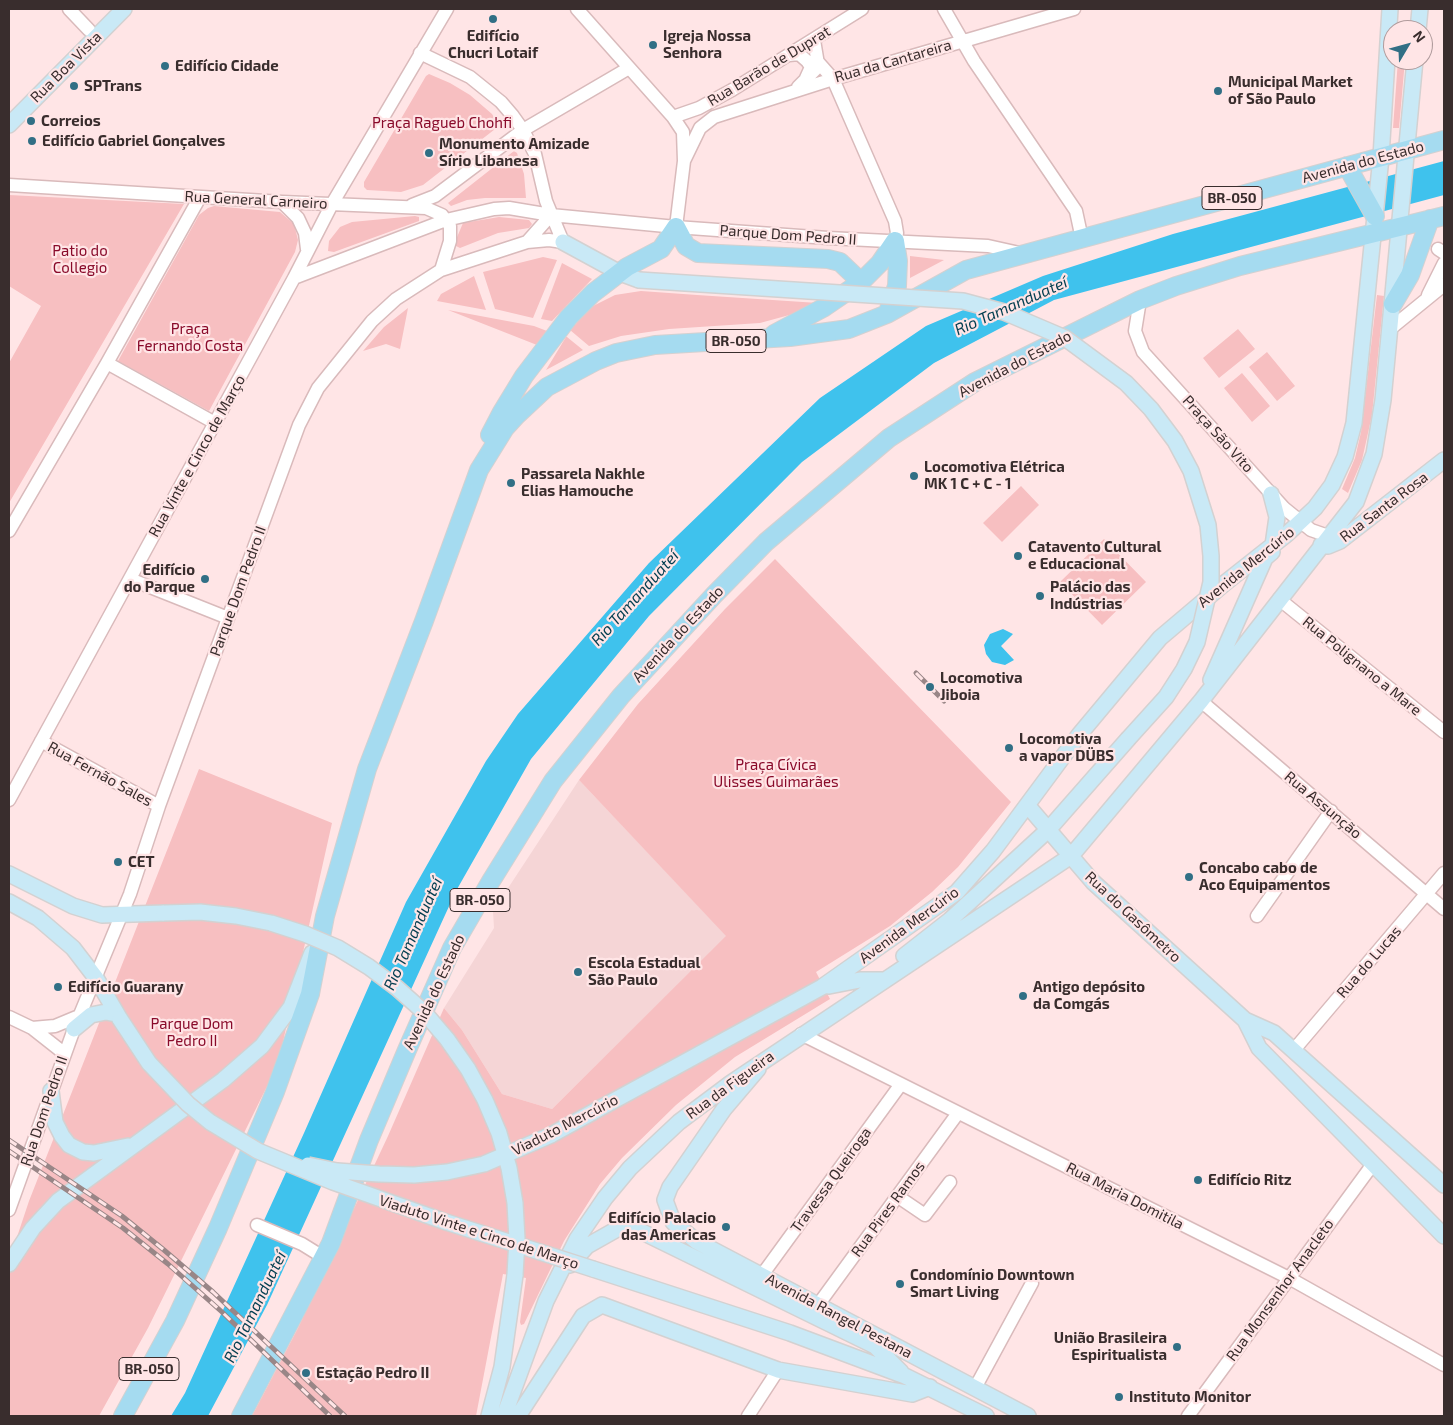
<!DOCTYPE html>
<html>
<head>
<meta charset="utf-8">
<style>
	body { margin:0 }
	#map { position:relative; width:1453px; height:1425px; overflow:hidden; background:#ffe5e6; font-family:"Exo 2",sans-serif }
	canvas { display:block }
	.frame { position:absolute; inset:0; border:10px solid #392d2d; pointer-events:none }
	.north { position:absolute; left:1383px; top:20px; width:50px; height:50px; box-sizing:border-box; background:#ffe5e6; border:1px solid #b09b9c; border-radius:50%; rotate:53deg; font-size:14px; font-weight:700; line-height:20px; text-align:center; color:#392d2d }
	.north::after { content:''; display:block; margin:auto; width:18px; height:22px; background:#316f85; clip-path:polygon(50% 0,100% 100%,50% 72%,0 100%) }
</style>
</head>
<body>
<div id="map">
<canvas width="1453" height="1425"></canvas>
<div class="frame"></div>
<div class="north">N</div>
</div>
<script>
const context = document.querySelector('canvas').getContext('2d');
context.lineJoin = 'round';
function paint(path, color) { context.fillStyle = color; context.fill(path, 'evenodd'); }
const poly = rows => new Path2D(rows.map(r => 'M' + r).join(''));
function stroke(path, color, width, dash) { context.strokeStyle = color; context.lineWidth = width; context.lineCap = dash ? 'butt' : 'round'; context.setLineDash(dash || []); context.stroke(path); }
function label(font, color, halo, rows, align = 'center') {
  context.font = font + ' "Exo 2",sans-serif'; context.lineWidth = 4.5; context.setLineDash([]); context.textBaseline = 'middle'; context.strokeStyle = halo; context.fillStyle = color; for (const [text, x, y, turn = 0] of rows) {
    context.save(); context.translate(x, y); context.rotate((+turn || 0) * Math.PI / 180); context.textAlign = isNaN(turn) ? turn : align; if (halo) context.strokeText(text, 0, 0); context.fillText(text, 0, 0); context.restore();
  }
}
const built = poly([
	[579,780,727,936,552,1109,502,1094,462,1030,444,1008,494,928,493,911]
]);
const green = poly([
	[1398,60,1405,60,1399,128,1393,128],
	[429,74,450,83,470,95,492,114,499,126,423,185,401,192,367,190,364,187,364,182,426,76],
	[514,151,517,153,524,174,526,198,485,198,467,200,451,206,448,203],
	[9,195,184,204,9,503,9,363,41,306,9,286],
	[214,206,280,212,294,224,298,240,295,252,209,411,118,361,199,215,208,208],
	[415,216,419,217,419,221,334,252,328,251,329,241,340,227,352,222],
	[499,217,529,220,532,224,529,228,498,233,460,248,456,246,455,242,463,223],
	[910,256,944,260,910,278],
	[543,257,557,260,533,318,495,309,483,272],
	[562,263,592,279,552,321,541,319],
	[474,276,486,310,437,301,441,294],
	[641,291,697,295,818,303,793,314,760,323,669,329,621,336,589,346,570,330,591,307,615,295],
	[1377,295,1384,296,1372,415,1362,460,1348,493,1342,489,1355,458,1361,432],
	[408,308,400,349,386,344,363,351,384,327],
	[448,310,534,326,547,331,537,345],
	[1238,329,1255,349,1219,378,1203,358],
	[567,337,583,350,546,370,566,337],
	[1267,352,1295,386,1277,401,1249,367],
	[1242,373,1270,406,1252,422,1224,388],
	[1021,486,1039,505,1002,542,983,523],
	[1104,539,1146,582,1102,625,1060,582],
	[775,559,1011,802,958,867,932,892,890,926,816,972,830,999,735,1057,676,1105,622,1158,600,1184,564,1241,524,1324,521,1325,520,1322,526,1278,503,1274,476,1416,252,1416,298,1328,388,1136,444,1008,462,1030,502,1094,552,1109,726,936,579,780,638,704,725,609],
	[199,769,332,823,278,1064,148,1328,99,1416,9,1416,9,1261,29,1201]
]);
const water = poly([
	[1444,161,1444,195,1054,300,934,363,802,462,649,616,531,759,456,891,267,1305,208,1416,171,1416,185,1393,304,1133,406,902,486,761,518,714,649,563,820,398,926,326,1043,276,1173,234],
	[1003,629,1013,634,1001,646,1014,660,1005,665,992,662,986,654,984,645,990,634]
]);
const minor = poly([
	[69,9,89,30],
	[577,9,673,117,683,132,684,161,676,227],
	[944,9,974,61,1076,211,1082,239],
	[420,53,470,77,501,102,513,116,523,130,535,154,546,201,563,242],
	[789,55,799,54,807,61,811,67,806,78],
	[818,62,833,79,895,221,897,233,895,241],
	[798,87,816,69,818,64,814,40],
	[673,117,699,108,732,90,862,9],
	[684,161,700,128,714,117,833,79,1074,9],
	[9,185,282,202,426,208,442,215,450,226,450,241,441,270],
	[282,202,298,218,305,233,307,249],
	[412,205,435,196,523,130,629,68],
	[527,242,551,215],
	[1438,249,1444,253],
	[294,278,446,220,494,209,509,208,551,215,676,227,828,238,988,246,1024,254],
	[1428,295,1444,263],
	[1140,300,1135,331,1143,352,1284,508,1311,530,1337,539],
	[1390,329,1444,285],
	[107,363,215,423],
	[9,531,107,363,200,197],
	[130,579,228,618],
	[1279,599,1444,732],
	[1201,701,1444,909],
	[41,741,159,806],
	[9,800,294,278,332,204,447,9],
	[1257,916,1331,811],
	[9,1017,32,1028,65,1054],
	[32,1028,55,1026,79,1016],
	[801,1034,1289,1278,1444,1365],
	[1293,1051,1444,873],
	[897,1196,925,1215,950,1182],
	[9,1210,74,1029,130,894,159,806,299,425,318,388,372,321,396,299,441,270,527,242,549,240,563,242],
	[257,1225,302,1244,323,1257],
	[762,1275,901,1084],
	[818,1305,958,1113],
	[975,1388,1032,1283],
	[748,1416,778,1370],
	[1188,1416,1373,1164]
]);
const major = poly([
	[1418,30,1420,9],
	[9,125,124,9],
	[563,242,620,273,639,280],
	[1271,494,1277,517,1273,545],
	[1321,545,1328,546,1340,541,1444,460],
	[1211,680,1265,558,1272,552],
	[1028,806,1093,882,1245,1020,1274,1033,1444,1185],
	[9,874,73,906,102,915,164,913],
	[9,902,38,918,73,948,96,978,120,1019],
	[904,956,950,920,1048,830,1128,739],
	[829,986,860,980,884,980],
	[1245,1020,1259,1048,1444,1236],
	[74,1029,91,1015,106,1012,116,1014],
	[758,1069,724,1109,670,1187,665,1200,673,1222,696,1241,1028,1416],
	[51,1091,55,1122,62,1136,69,1145,83,1152,94,1153,128,1146],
	[551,1135,822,987,957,892,993,851,1079,735,1160,638,1225,583,1287,534,1315,508,1332,485,1345,457,1354,423,1381,157,1390,9],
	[9,1264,33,1228,58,1201,223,1080,262,1046,291,1007,312,953],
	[570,1265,587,1246,626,1224,875,1346,901,1372],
	[593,1269,790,1333,905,1376,986,1416],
	[489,1416,502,1367,515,1275],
	[504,1416,546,1301,577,1239,605,1198,630,1168,679,1122,731,1083,1071,856,1201,701,1356,502,1374,454,1383,400,1415,60],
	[518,1416,583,1316,602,1305,778,1370,912,1394,930,1387]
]);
const highway = poly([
	[1347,166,1375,216],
	[676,227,686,246,698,253,828,259,840,262,861,282],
	[1393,304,1410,275,1430,219],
	[888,312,897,286,898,261,895,241],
	[774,334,823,308,861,282,880,263,895,241],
	[490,435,502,412,524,376,569,317,593,293,627,267,661,249,676,227],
	[123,1416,175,1321,218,1228,275,1092,310,994,325,916,367,769,424,621,479,470,505,428,516,416,547,387,596,361,616,353,655,345,790,337,849,329,887,314,966,270,1444,140],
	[241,1416,331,1243,369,1140,407,1050,452,948,491,881,553,781,621,696,714,595,766,542,889,438,975,382,1140,300,1176,286,1240,266,1444,216]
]);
const rail = poly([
	[916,673,944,701],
	[9,1140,122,1216,164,1250,213,1292,345,1416],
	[9,1151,123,1228,168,1264,222,1312,330,1416]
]);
const majorBridge = poly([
	[639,280,963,301,1004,312,1065,338,1126,383,1151,409,1175,441,1191,471,1208,525,1211,556,1211,582,1197,642,1184,669,1166,697,1128,739],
	[164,913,200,912,236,916,271,923,305,934,338,948,369,967,397,988,424,1012,447,1039,468,1069,485,1100,499,1133,509,1168,515,1203,517,1239,515,1275],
	[120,1019,149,1063,188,1104,210,1122,258,1151,333,1182,443,1221,593,1269],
	[308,1165,337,1171,379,1174,414,1175,447,1172,484,1164,551,1135]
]);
const markers = [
	[493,19,5,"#316f85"],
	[653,45,5,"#316f85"],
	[165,66,5,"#316f85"],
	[74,86,5,"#316f85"],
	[1218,91,5,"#316f85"],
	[31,121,5,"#316f85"],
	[32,141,5,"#316f85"],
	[429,153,5,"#316f85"],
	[914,476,5,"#316f85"],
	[511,483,5,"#316f85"],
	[1018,556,5,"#316f85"],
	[205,579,5,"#316f85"],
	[1040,596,5,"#316f85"],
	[930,687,5,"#316f85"],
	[1009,748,5,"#316f85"],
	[118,862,5,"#316f85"],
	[1189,877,5,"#316f85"],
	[578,972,5,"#316f85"],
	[58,987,5,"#316f85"],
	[1023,996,5,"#316f85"],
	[1198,1180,5,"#316f85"],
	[726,1227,5,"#316f85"],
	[900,1284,5,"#316f85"],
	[1177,1347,5,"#316f85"],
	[306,1373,5,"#316f85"],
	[1119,1397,5,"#316f85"]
];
const shields = [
	[1232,198,60],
	[736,341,60],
	[480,900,60],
	[149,1369,60]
];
const shieldNames = [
	["BR-050",1232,198],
	["BR-050",736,341],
	["BR-050",480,900],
	["BR-050",149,1369]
];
const poiNames = [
	["Edifício",493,36,"center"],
	["Chucri Lotaif",493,53,"center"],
	["Igreja Nossa",663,36],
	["Senhora",663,53],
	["Edifício Cidade",175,66],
	["Municipal Market",1228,82],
	["of São Paulo",1228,99],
	["SPTrans",84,86],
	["Correios",41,121],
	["Edifício Gabriel Gonçalves",42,141],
	["Monumento Amizade",439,144],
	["Sírio Libanesa",439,161],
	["Locomotiva Elétrica",924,467],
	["MK 1 C + C - 1",924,484],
	["Passarela Nakhle",521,474],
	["Elias Hamouche",521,491],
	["Catavento Cultural",1028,547],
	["e Educacional",1028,564],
	["Edifício",195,570,"right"],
	["do Parque",195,587,"right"],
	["Palácio das",1050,587],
	["Indústrias",1050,604],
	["Locomotiva",940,678],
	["Jiboia",940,695],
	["Locomotiva",1019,739],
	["a vapor DÜBS",1019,756],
	["CET",128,862],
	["Concabo cabo de",1199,868],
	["Aco Equipamentos",1199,885],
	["Escola Estadual",588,963],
	["São Paulo",588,980],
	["Edifício Guarany",68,987],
	["Antigo depósito",1033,987],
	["da Comgás",1033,1004],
	["Edifício Ritz",1208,1180],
	["Edifício Palacio",716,1218,"right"],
	["das Americas",716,1235,"right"],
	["Condomínio Downtown",910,1275],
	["Smart Living",910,1292],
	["União Brasileira",1167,1338,"right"],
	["Espiritualista",1167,1355,"right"],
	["Estação Pedro II",316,1373],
	["Instituto Monitor",1129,1397]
];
const streetNames = [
	["Rua da Cantareira",893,61,-16],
	["Rua Barão de Duprat",769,66,-31],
	["Rua Boa Vista",66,67,-45],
	["Avenida do Estado",1363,162,-15],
	["Rua General Carneiro",256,200,3],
	["Parque Dom Pedro II",788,235,4],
	["Avenida do Estado",1015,364,-28],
	["Praça São Vito",1218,434,48],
	["Rua Vinte e Cinco de Março",197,456,-61],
	["Rua Santa Rosa",1384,507,-37],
	["Avenida Mercúrio",1246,567,-39],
	["Parque Dom Pedro II",238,591,-70],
	["Avenida do Estado",678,634,-47],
	["Rua Polignano a Mare",1362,666,39],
	["Rua Fernão Sales",100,774,29],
	["Rua Assunção",1323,805,40],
	["Rua do Gasômetro",1133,917,43],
	["Avenida Mercúrio",909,925,-36],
	["Rua do Lucas",1369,962,-49],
	["Avenida do Estado",434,992,-65],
	["Rua da Figueira",730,1085,-36],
	["Rua Dom Pedro II",44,1111,-71],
	["Viaduto Mercúrio",565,1125,-27],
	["Travessa Queiroga",831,1180,-54],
	["Rua Maria Domitila",1125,1196,27],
	["Rua Pires Ramos",888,1209,-54],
	["Viaduto Vinte e Cinco de Março",479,1232,18],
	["Rua Monsenhor Anacleto",1280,1290,-54],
	["Avenida Rangel Pestana",839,1316,28]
];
const parkNames = [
	["Praça Ragueb Chohfi",442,123],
	["Patio do",80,251],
	["Collegio",80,268],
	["Praça",190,329],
	["Fernando Costa",190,346],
	["Praça Cívica",776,765],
	["Ulisses Guimarães",776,782],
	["Parque Dom",192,1024],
	["Pedro II",192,1041]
];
const waterNames = [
	["Rio Tamanduateí",1011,306,-24],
	["Rio Tamanduateí",635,598,-48],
	["Rio Tamanduateí",413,934,-66],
	["Rio Tamanduateí",255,1307,-64]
];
paint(built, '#f5d5d6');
paint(green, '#f7bfc1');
paint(water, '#3fc2ed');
stroke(minor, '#d9babb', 15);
stroke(major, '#d3d1d1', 18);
stroke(highway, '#d3d1d1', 20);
stroke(minor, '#fff', 12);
stroke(major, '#c9e9f6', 15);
stroke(highway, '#a5dbf0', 18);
stroke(rail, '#998687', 5);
stroke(rail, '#ffe5e6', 3, [9]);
stroke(majorBridge, '#d3d1d1', 18, []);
stroke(majorBridge, '#c9e9f6', 15);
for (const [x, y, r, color] of markers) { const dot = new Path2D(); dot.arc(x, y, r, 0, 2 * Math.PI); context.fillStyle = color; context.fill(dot); stroke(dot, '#ffe5e6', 2); }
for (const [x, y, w] of shields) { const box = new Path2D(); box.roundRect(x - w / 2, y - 11.5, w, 23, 4); context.fillStyle = '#ffe5e6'; context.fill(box); stroke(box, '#392d2d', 1); }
label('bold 14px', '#392d2d', null, shieldNames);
label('bold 15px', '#392d2d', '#ffe5e6', poiNames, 'left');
label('15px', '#392d2d', '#ffe5e6', streetNames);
label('15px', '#890a2a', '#ffe5e6', parkNames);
label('italic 16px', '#033e50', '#ffe5e6', waterNames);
</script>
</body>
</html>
